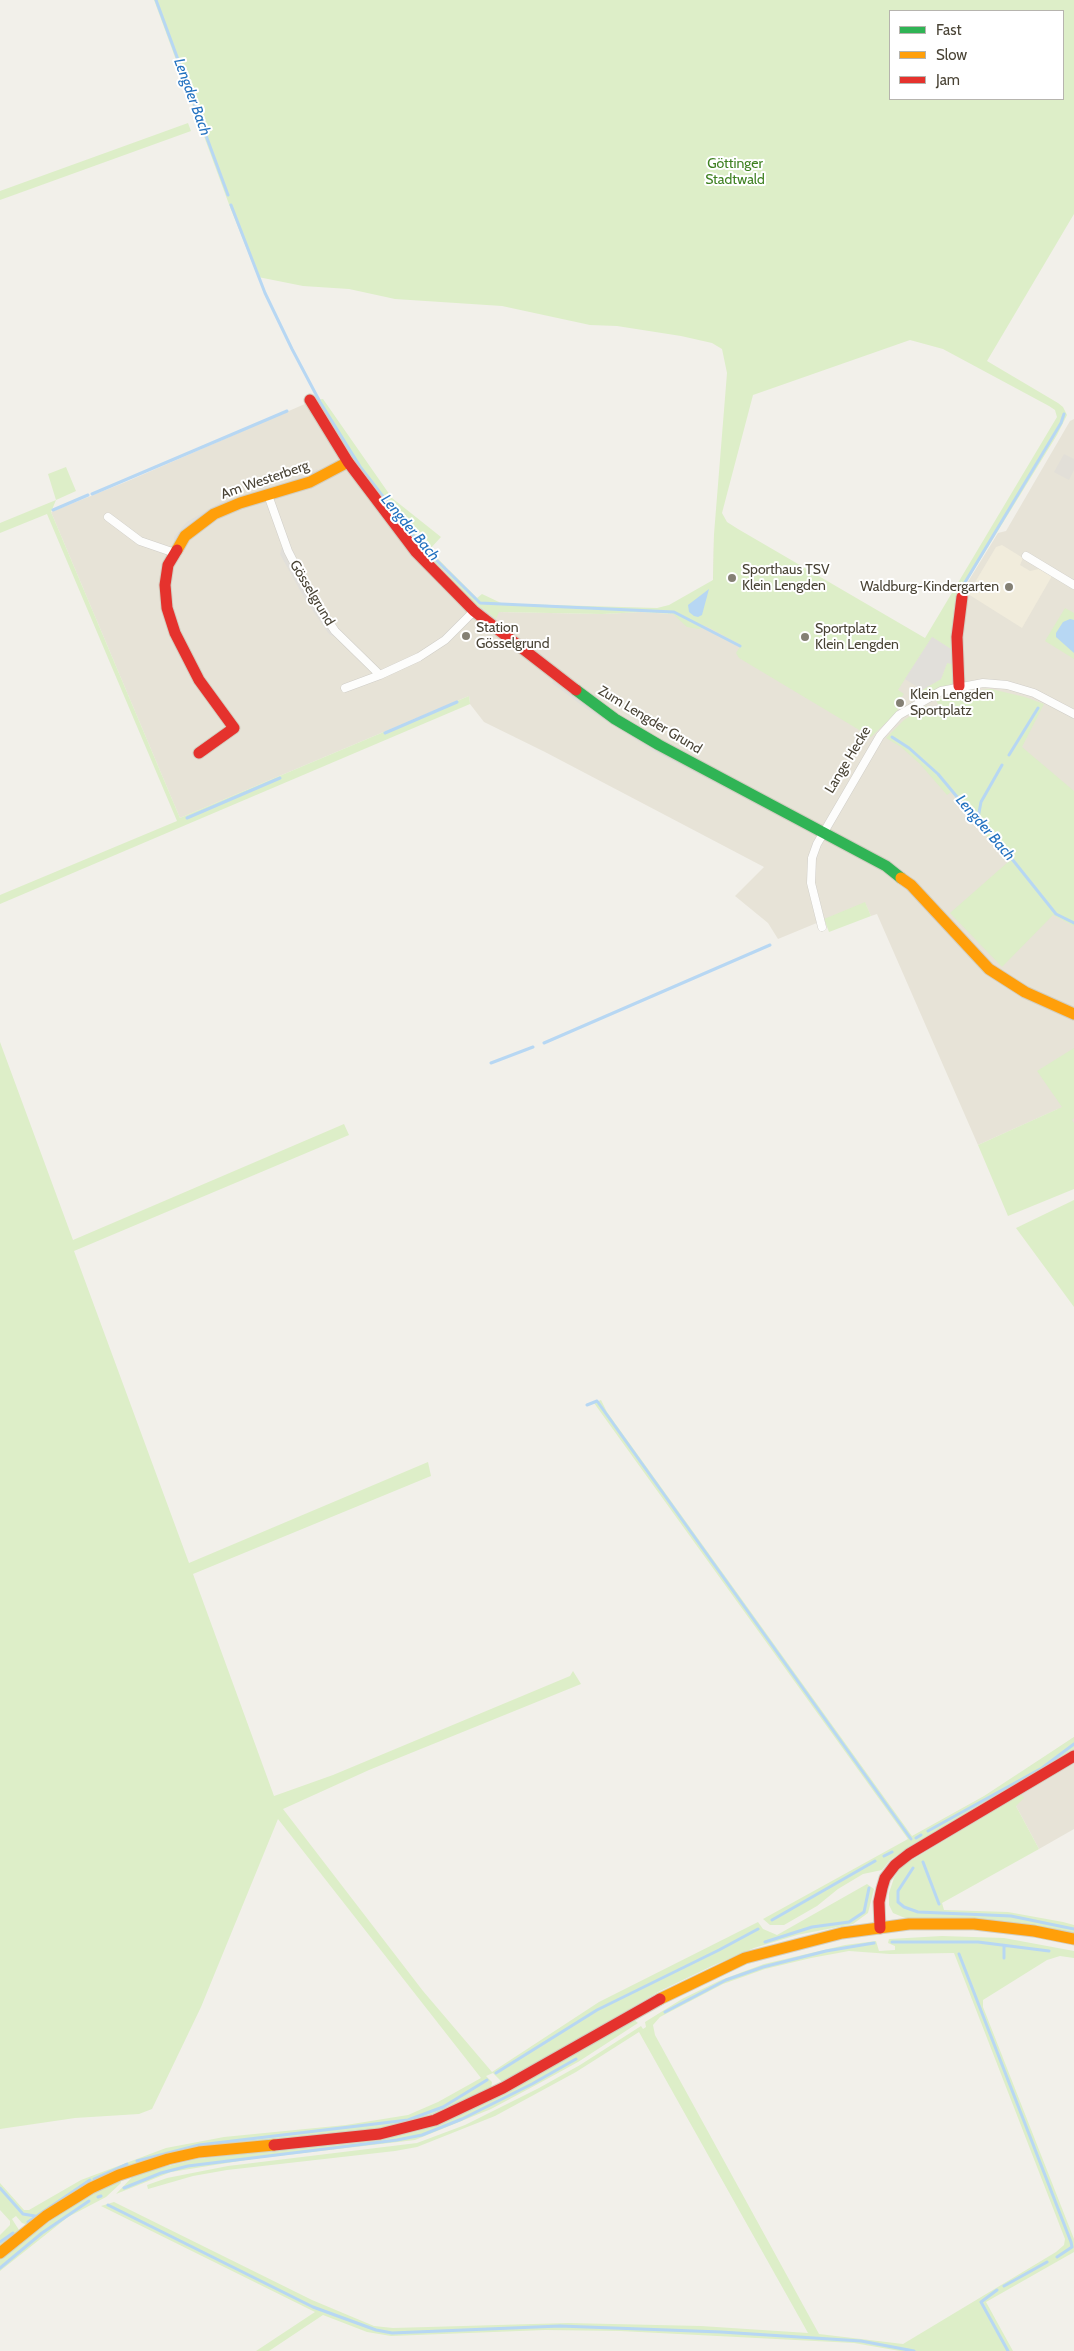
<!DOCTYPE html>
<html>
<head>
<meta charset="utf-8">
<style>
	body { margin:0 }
	#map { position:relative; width:1074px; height:2351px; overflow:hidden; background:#f2f0ea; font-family:Cabin,sans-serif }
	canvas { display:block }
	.legend { position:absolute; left:889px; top:10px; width:175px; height:90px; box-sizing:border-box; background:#fff; border:1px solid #b6b4ae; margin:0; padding:6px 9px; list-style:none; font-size:15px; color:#494335 }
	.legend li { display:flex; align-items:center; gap:10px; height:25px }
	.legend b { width:25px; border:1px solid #b6b4ae }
</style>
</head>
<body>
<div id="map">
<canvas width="1074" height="2351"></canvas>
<ul class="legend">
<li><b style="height:6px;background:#30b455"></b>Fast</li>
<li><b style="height:6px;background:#ff9f0a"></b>Slow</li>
<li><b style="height:6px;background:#e5322d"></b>Jam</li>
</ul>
</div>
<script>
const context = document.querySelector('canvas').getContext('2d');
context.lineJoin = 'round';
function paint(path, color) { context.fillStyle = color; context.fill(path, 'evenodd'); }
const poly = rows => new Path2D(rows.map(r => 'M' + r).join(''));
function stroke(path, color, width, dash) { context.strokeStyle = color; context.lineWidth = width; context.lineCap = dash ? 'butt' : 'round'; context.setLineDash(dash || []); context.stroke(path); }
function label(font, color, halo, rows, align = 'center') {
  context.font = font + ' Cabin,sans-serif'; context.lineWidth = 4; context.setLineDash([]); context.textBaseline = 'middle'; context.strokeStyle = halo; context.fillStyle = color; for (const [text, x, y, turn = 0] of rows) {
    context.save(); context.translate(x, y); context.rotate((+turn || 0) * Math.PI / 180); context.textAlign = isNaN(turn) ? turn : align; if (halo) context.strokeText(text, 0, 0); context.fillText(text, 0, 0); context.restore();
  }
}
const residential = poly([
	[314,400,429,550,477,598,499,612,602,614,641,612,673,614,713,580,714,534,915,657,966,585,998,533,1006,531,1070,421,1074,419,1074,1130,1058,1109,978,1145,877,914,871,916,865,903,778,939,768,923,735,896,764,867,545,752,484,722,470,704,469,696,180,818,51,512,128,481],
	[1074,1737,1074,1829,1039,1849,1016,1806,1013,1778]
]);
const industrial = poly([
	[1064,454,1074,459,1074,470,1069,480,1054,472]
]);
const education = poly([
	[1002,545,1023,558,1020,565,1030,571,1039,569,1052,576,1022,628,968,594,996,547]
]);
const green = poly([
	[154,0,1074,0,1074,214,987,361,1058,403,1063,407,1067,415,1057,435,956,599,954,651,932,637,898,690,904,694,896,703,899,705,897,712,871,737,739,658,736,653,741,645,706,626,699,629,687,627,673,614,641,612,602,614,499,612,496,619,483,608,481,610,445,576,449,570,477,598,482,594,501,603,517,604,657,608,669,605,713,580,714,534,727,373,722,349,712,343,681,336,617,326,590,325,502,306,395,299,349,289,303,286,258,277,230,207],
	[890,11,1063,11,1063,99,890,99],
	[910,340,943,349,1049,406,1055,410,1057,417,925,638,738,529,727,522,722,513,753,395],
	[188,123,191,131,0,200,0,191],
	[323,399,392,498,441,537,429,550,446,567,441,572,424,555,350,458,314,400],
	[66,467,76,491,56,500,51,512,180,818,469,696,470,704,0,904,0,895,177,821,47,514,0,533,0,523,56,500,48,474],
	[1065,608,1074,613,1074,659,1045,641],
	[947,663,953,664,955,678,952,684,922,695,922,690,941,679],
	[991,689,1025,697,1044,704,1022,747,1074,791,1074,926,1053,915,1002,967,950,913,1008,862,951,792,947,795,920,764,901,747,886,738,904,720,926,706,927,708,939,706,936,700,963,692],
	[865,902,871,916,829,932,824,919],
	[0,1042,73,1240,344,1124,349,1135,74,1251,189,1563,428,1462,431,1476,193,1574,274,1796,333,1775,570,1676,573,1671,581,1684,369,1770,283,1809,423,1991,492,2072,599,2002,758,1922,763,1929,777,1935,867,1884,874,1889,868,1913,853,1924,797,1935,754,1948,712,1966,660,1991,503,2083,493,2073,486,2076,492,2082,491,2089,435,2115,380,2128,169,2155,28,2225,22,2223,16,2216,12,2219,19,2230,0,2247,0,2235,10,2225,10,2221,0,2210,0,2183,24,2210,29,2210,81,2180,166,2148,224,2137,346,2125,408,2115,438,2102,481,2078,278,1819,201,2007,152,2109,139,2114,75,2118,0,2129],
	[1074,1048,1074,1118,1072,1120,1074,1123,1074,1189,1008,1216,978,1145,1062,1107,1037,1071],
	[1074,1200,1074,1307,1016,1228],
	[601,1400,607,1412,912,1836,984,1796,1074,1737,1074,1749,1017,1786,912,1845,890,1860,882,1870,863,1874,838,1889,817,1906,784,1925,770,1925,763,1919,908,1839,594,1403],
	[1021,1794,1024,1798,1016,1806,1039,1849,942,1903,944,1910,1008,1912,1063,1922,1074,1925,1074,1933,974,1918,905,1918,893,1913,889,1905,889,1893,894,1878,902,1866],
	[942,1936,1004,1938,1074,1951,1074,1958,1060,1956,1047,1960,983,2000,983,2007,1074,2239,1074,2252,986,2302,1013,2351,900,2351,854,2343,620,2331,545,2330,391,2336,367,2332,323,2315,269,2351,256,2351,315,2312,101,2206,114,2202,312,2300,374,2326,393,2328,568,2323,701,2326,808,2333,639,2032,576,2072,495,2116,417,2147,395,2151,227,2170,193,2176,148,2189,147,2185,167,2178,228,2166,417,2143,465,2125,539,2088,580,2065,641,2026,643,2029,646,2027,645,2022,682,1999,721,1980,764,1964,845,1945,876,1941,879,1951,895,1950,895,1946,888,1943,889,1939],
	[849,1951,890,1954,954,1953,1065,2239,1064,2245,1056,2252,903,2344,819,2334,655,2035,653,2025,660,2017,723,1984,765,1969,811,1958],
	[633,2019,638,2023,578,2062,536,2085,491,2109,415,2140,252,2159,171,2172,116,2194,135,2174,197,2159,385,2138,419,2131,490,2101],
	[120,2180,121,2183,106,2197,68,2217,0,2271,0,2259,65,2210,98,2190]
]);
const parking = poly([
	[317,469,319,472,310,477,210,511,192,523,174,542,174,537,187,522,219,503,288,482],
	[282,547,302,588,335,637,329,634,306,601,280,554],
	[932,637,954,651,953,664,947,663,941,679,922,690,905,679],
	[553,681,590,707,806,826,802,828,653,751,587,709,552,683]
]);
const water = poly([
	[709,589,702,615,698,617,694,616,689,612,688,605],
	[1070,619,1074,620,1074,653,1056,637,1056,633,1063,622]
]);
const stream = poly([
	[156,0,228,195],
	[231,205,265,293,292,349,320,402,361,468,419,543,480,603,674,612,740,646],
	[92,494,287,411],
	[53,510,88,495],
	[964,584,1061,423,1064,414],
	[385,733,457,702],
	[892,737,909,748,938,774,968,810,980,819,1056,914,1074,923],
	[1009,755,1038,708],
	[187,818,280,778],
	[978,818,981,802,1002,765],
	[544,1043,770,945],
	[491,1063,533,1047],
	[587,1405,597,1401,911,1839],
	[928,1831,1042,1768,1074,1744],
	[916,1838,921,1835],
	[884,1856,892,1852],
	[923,1862,939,1904],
	[913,1868,898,1891,898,1902,904,1907,918,1912,1011,1916,1074,1929],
	[772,1920,875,1861],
	[765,1942,812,1927,849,1922,864,1912,869,1888],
	[892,1942,978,1942,1049,1951],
	[959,1954,1071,2242,1072,2247,1057,2257],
	[1004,1958,1004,1946],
	[665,2012,726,1980,763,1967,826,1951,874,1943],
	[496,2073,597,2010,719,1950,758,1929],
	[137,2161,199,2145,408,2120,443,2107,487,2080],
	[94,2179,127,2164],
	[0,2188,23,2214,35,2216],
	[124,2188,161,2173,188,2166,397,2140,422,2135,462,2119,532,2084,576,2059],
	[98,2197,101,2196],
	[108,2205,313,2307,376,2330,392,2333,560,2326,721,2332,861,2341,914,2351],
	[28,2222,90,2180],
	[0,2242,13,2233],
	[0,2268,42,2233,89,2201],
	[1004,2286,1047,2262],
	[997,2290,981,2302,1008,2351]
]);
const street = poly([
	[268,495,288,551,310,594,335,631,380,675],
	[108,517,140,541,175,553],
	[1026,556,1074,585],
	[345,688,380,675,419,657,445,640,474,611],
	[822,927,811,883,812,858,817,844,880,736,899,715,941,691,983,683,1007,685,1034,693,1074,714]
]);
const fast = poly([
	[576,690,615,719,659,745,886,866,901,878]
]);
const slow = poly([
	[177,550,185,536,214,514,240,503,310,482,348,462],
	[901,878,911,885,989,969,1025,992,1074,1014],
	[660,1999,745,1958,842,1933,909,1924,974,1924,1034,1931,1074,1939],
	[0,2253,46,2216,91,2188,119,2175,168,2159,199,2152,274,2145]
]);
const jam = poly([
	[310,400,348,462,416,552,474,611,576,690],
	[177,550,168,565,165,585,167,608,175,633,199,680,234,728,199,753],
	[959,686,957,637,962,597],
	[880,1928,879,1902,882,1888,885,1878,895,1865,909,1854,1074,1756],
	[274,2145,380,2134,435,2120,503,2088,660,1999]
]);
const markers = [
	[732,578,5,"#848074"],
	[1009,587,5,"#848074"],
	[466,636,5,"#848074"],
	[805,637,5,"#848074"],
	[900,703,5,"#848074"]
];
const parkNames = [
	["Göttinger",735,164],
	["Stadtwald",735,180]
];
const streetNames = [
	["Am Westerberg",265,480,-19],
	["Gösselgrund",312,593,59],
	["Zum Lengder Grund",650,720,31],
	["Lange Hecke",848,760,-59]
];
const poiNames = [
	["Sporthaus TSV",742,570],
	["Klein Lengden",742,586],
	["Waldburg-Kindergarten",999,587,"right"],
	["Station",476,628],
	["Gösselgrund",476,644],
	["Sportplatz",815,629],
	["Klein Lengden",815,645],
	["Klein Lengden",910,695],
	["Sportplatz",910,711]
];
const waterNames = [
	["Lengder Bach",192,97,70],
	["Lengder Bach",410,528,50],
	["Lengder Bach",985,828,49]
];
paint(residential, '#e7e3d7');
paint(industrial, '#e2dfd8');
paint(education, '#f1ecdc');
paint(green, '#ddeec8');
paint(parking, '#e1dfda');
paint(water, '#b7d7f3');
stroke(stream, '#b7d7f3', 3);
stroke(street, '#d0cec8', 9);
stroke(fast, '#d2cec1', 13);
stroke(slow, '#d2cec1', 13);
stroke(jam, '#d2cec1', 13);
stroke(street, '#fdfdfc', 8);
stroke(fast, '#30b455', 11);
stroke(slow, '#ff9f0a', 11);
stroke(jam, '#e5322d', 11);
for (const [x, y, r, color] of markers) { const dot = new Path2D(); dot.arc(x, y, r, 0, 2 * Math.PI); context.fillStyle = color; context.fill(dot); stroke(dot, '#fff', 2); }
label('14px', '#3f8122', '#fff', parkNames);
label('14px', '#494335', '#fff', streetNames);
label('14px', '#494335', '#fff', poiNames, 'left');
label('italic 15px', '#2372c0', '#fff', waterNames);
</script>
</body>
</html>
